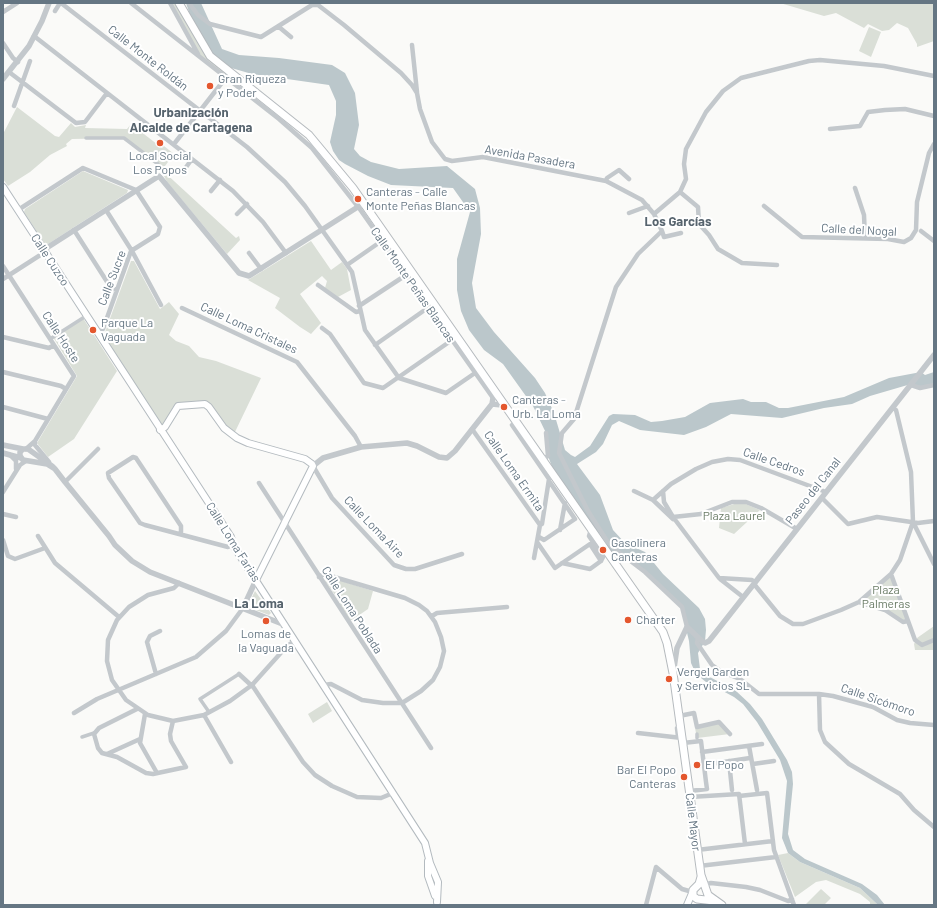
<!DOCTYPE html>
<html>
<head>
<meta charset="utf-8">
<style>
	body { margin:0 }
	#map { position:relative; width:937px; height:908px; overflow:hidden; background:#fafaf8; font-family:Barlow,sans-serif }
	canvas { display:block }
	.frame { position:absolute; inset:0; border:4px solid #657683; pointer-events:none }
</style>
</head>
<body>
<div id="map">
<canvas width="937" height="908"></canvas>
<div class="frame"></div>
</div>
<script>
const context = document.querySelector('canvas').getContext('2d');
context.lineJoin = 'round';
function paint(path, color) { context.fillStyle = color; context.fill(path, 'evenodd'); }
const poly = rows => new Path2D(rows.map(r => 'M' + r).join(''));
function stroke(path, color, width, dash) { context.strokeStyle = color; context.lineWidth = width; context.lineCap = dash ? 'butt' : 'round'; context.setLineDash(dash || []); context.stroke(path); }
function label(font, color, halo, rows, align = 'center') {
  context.font = font + ' Barlow,sans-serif'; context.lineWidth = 4; context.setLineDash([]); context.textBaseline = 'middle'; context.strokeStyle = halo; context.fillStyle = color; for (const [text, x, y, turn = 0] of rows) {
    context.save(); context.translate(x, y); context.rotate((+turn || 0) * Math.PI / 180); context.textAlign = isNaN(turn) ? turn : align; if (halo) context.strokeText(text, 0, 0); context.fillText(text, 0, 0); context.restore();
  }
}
const green = poly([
	[170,3,179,3,230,72,226,77,198,55],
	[780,3,934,3,934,41,917,47,917,44,908,28,897,23,889,30,882,31,868,24,864,28,836,13,824,16],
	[869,27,881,32,871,57,859,51],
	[17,107,55,136,59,137,71,123,75,127,86,125,85,128,127,129,131,124,162,148,164,146,174,154,162,170,236,238,239,236,240,240,227,254,167,182,158,164,124,138,72,139,66,144,67,146,50,155,30,172,8,186,3,179,3,134],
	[83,171,128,190,127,193,48,244,44,243,24,212,25,209],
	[311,241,331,270,342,262,347,269,351,290,338,297,325,288,327,281,322,276,300,294,321,323,311,334,300,327,275,308,280,298,248,280],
	[131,261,134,261,160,309,169,302,179,314,169,335,176,341,189,346,199,357,216,361,261,378,234,434,203,402,179,403,173,407,164,425,162,426,123,368,104,335],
	[83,318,117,371,74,439,48,457,37,443,77,376,53,337],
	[741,502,760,510,734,534,719,528,721,508],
	[891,574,908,621,903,622,894,615,859,602],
	[329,577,373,591,368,609,352,620,349,620,340,605,340,602,325,581],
	[255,591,271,613,269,615,248,607,248,605],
	[934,626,934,650,915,650,914,644,917,638],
	[327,702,332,711,313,723,308,714],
	[719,722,730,734,697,738,695,728],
	[788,853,800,862,860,888,878,905,870,905,870,902,860,894,826,880,816,882,795,897,778,855],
	[821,889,831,898,824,905,805,905]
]);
const water = poly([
	[186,3,201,3,222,49,239,55,279,58,332,65,345,73,355,93,359,125,354,149,360,156,371,162,399,169,447,166,475,189,480,208,481,234,472,283,476,308,494,332,535,378,545,393,554,413,565,450,571,455,575,457,590,446,609,416,613,414,635,415,651,422,662,421,685,417,710,403,743,399,751,402,766,402,779,408,788,408,844,397,889,378,921,372,925,375,934,372,934,385,924,387,911,384,870,396,852,404,824,408,782,418,731,414,706,427,684,435,640,430,619,421,612,425,603,444,596,452,577,464,600,495,613,530,625,543,645,552,663,574,699,608,705,619,706,630,705,641,698,653,700,669,706,675,736,691,750,704,762,719,787,760,792,772,793,784,788,834,793,850,805,859,862,884,877,895,885,905,878,905,860,888,800,862,788,853,782,838,787,781,780,760,757,722,743,704,734,697,706,682,696,674,691,663,689,641,681,608,645,574,615,551,611,552,554,472,548,456,546,433,533,406,503,364,484,350,469,330,461,311,457,290,457,259,470,212,453,188,391,185,368,176,345,164,339,160,333,151,330,142,336,115,336,101,329,85,252,74,221,65,195,30]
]);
const pedestrian = poly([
	[86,138,124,138,158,164],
	[50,339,86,316],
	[209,712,200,699,239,674],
	[697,734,697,738],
	[82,737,94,733]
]);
const minor = poly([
	[61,3,247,147,285,182,305,206,352,272,365,330,399,378,446,393,475,373],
	[131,3,279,119,312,148,359,208,493,398],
	[170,3,198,54],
	[189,3,198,15,210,24,261,37,312,5,318,5,344,25,401,73,412,85,417,93,420,109,432,142,445,159,452,161,483,157,606,181,642,200,654,214,662,231,638,254,616,287,574,419,562,433,559,453,588,511,607,541,616,550,645,572,682,607,687,627],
	[55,11,60,3],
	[3,12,17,3],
	[279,27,291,37],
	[34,36,233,191,263,222,286,253],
	[3,43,13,58,18,62],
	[412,45,417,92],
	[9,72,76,123,85,122,107,93],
	[14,106,30,61],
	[830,129,860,126,868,112,885,110,905,109,934,116],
	[174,144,228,75],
	[184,170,192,159],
	[606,181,607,178,619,170,629,179],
	[855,188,864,215,865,238],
	[211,191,220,180],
	[680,192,698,207,699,224,709,235,718,249,742,263,777,265],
	[764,206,802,237,888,239,904,242,911,238,916,230,917,202,929,153,934,144],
	[18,210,83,168,136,190,160,227,158,234,131,251,103,329,97,333],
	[106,210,132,251,161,305],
	[629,213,648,206],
	[237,214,247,204],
	[654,214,680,192,686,179,684,164,686,149,706,112,723,91,741,78,809,61,820,60,884,66,934,76],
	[74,230,111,288,117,290],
	[662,231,664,237,681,233],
	[921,231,934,241],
	[249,253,261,269],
	[347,265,383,240],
	[3,266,74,376,35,441,26,449],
	[3,279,45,252],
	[318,285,356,312,360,311],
	[359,306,406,275],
	[182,308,297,362,355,436,361,447],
	[322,328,330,334,364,383,383,388,452,340],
	[3,337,49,348,54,345],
	[375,345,429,307],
	[3,372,61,386,66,389],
	[911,385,920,388,934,385],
	[3,407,48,419],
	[893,408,896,410,911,472,913,522,934,564],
	[512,425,549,479],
	[472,429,540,525],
	[35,441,35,445,49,462],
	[10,455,16,461,16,469],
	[543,459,548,456,546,433],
	[313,466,332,498,394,565,406,569,415,569,462,554],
	[65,482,98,449],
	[259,483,431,748],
	[634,491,653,500,673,519],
	[663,491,664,502,673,517,719,578,752,580,755,582],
	[3,492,20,465,26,461],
	[822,498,848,524,877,517,918,523,934,521],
	[653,500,671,484,696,469,712,462,728,459,740,460,826,492],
	[3,514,16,517],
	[673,517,701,514,732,502,746,502,761,508,797,529],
	[560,530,565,503],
	[181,534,181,526,136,458,133,457,108,473,109,478,140,523,145,525,228,547,233,545],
	[38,536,55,563,119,617],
	[539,537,544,540,575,519,549,481],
	[3,540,8,556,15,559,45,548],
	[537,542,555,568,590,544,601,561],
	[534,558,540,525,542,524,549,479],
	[562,563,590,569,601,561,603,557,589,536,591,529],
	[891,574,915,640,922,645,934,640],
	[319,577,324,574,405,598,419,605,427,611,435,622,441,637,444,651,440,667,433,680,421,691,402,703,383,703,362,700,331,684,324,685],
	[720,579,743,597],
	[179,583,174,588,148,595,129,607,117,620,108,640,107,661,112,680,126,700,148,715,173,721,204,715,230,701,252,685,287,646,295,641],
	[754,584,780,616,793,624,803,624,841,610,859,602,891,574,900,560,913,522],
	[859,602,885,610,903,622,908,621],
	[432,616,437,613,507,607],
	[698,638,697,643,712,665,722,672,740,679,759,694,819,694,833,696,873,707,897,720,910,723,934,725],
	[156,674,147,642,150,636,160,631],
	[239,674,252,686],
	[252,685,303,762,315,775,332,786,357,797,381,798,393,793],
	[819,694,820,730,825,742,849,764,900,794,914,810,934,827],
	[137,709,99,728,94,734,98,748,102,753,117,757,146,773,153,774,186,767,171,741,170,734,173,721],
	[74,713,97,699,196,657,226,631,243,608],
	[145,714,140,743,157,773],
	[204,715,231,762],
	[679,716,694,713,697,727,719,722,730,734],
	[677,728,678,737],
	[638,733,682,738],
	[683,743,701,741,706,782,707,789,690,791],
	[749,746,757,790],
	[702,752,762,744],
	[107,754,140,739],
	[729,761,732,790],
	[753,764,774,761],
	[704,765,750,758],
	[739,796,767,793,774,850,794,905],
	[690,797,739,794,745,844],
	[697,850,773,841],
	[699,866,776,857],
	[703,885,711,883,746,887,760,890,788,901,792,899],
	[646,905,656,867,682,889,689,891,693,890]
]);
const tertiary = poly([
	[3,79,29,46,42,21,49,3],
	[45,252,45,249,159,176,239,273,249,276,364,203],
	[492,404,502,405,505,403],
	[492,404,493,398,498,394],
	[3,445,23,449],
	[3,453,21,458],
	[313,466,323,458,361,447,407,443,417,446,439,457,447,458,455,451,492,404],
	[55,469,47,464,23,460,20,456,20,452,23,449,28,449,52,466,55,469,65,482,109,536,115,545,132,561,150,572,285,625],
	[243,608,256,580],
	[674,668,677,648,687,627,702,641,705,643,709,641,934,355]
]);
const secondary = poly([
	[3,187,231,537,233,545,425,843,430,863,438,882,437,902],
	[160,430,165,427,178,406,205,404,209,407,224,428,237,438,248,443,305,459,312,464,313,466,256,580],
	[428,861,428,876,435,896],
	[687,905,693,891]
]);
const primary = poly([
	[179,3,210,56,309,135,353,188,663,632,667,643,673,673,701,875,708,895,722,905],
	[701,877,699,884,693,890,693,896,697,899,714,901]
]);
const markers = [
	[210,86,4,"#e4572e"],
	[160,143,4,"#e4572e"],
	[358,199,4,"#e4572e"],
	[93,330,4,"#e4572e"],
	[504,407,4,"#e4572e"],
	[603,550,4,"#e4572e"],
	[628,620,4,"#e4572e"],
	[266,621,4,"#e4572e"],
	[669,679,4,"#e4572e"],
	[697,765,4,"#e4572e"],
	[684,777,4,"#e4572e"]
];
const streetNames = [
	["Calle Monte Roldán",148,58,38],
	["Avenida Pasadera",530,157,10],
	["Calle del Nogal",859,230,3],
	["Calle Cuzco",50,260,57],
	["Calle Sucre",112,278,-69],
	["Calle Monte Peñas Blancas",413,285,55],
	["Calle Loma Cristales",249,328,25],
	["Calle Hoste",61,337,57],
	["Calle Cedros",774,462,19],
	["Calle Loma Ermita",514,471,55],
	["Paseo del Canal",813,491,-52],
	["Calle Loma Aire",374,527,46],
	["Calle Loma Farias",233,542,58],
	["Calle Loma Poblada",352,610,57],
	["Calle Sicómoro",878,700,19],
	["Calle Mayor",693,822,83]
];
const poiNames = [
	["Gran Riqueza",218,79],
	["y Poder",218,93],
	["Local Social",160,156,"center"],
	["Los Popos",160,170,"center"],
	["Canteras - Calle",366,192],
	["Monte Peñas Blancas",366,206],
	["Parque La",101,323],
	["Vaguada",101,337],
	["Canteras -",512,400],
	["Urb. La Loma",512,414],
	["Gasolinera",611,543],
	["Canteras",611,557],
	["Charter",636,620],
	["Lomas de",266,634,"center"],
	["la Vaguada",266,648,"center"],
	["Vergel Garden",677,672],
	["y Servicios SL",677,686],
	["El Popo",705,765],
	["Bar El Popo",676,770,"right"],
	["Canteras",676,784,"right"]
];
const parkNames = [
	["Plaza Laurel",734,516],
	["Plaza",886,590],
	["Palmeras",886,604]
];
const neighbourhoodNames = [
	["Urbanización",191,113],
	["Alcalde de Cartagena",191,128],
	["Los Garcías",678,222],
	["La Loma",259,604]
];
paint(green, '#dadfd7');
paint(water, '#bbc7cb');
stroke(secondary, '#b3babf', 8);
stroke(primary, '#b5babe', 9);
stroke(pedestrian, '#c3c8cc', 3.5);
stroke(minor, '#c3c8cc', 4.5);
stroke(tertiary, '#c3c8cc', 5.5);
stroke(secondary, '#fff', 6);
stroke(primary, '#fff', 7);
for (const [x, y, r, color] of markers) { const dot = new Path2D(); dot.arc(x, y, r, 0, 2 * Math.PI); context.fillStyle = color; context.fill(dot); stroke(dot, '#fff', 1.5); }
label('12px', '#657683', '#fff', streetNames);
label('12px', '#657683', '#fff', poiNames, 'left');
label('12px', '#687a64', '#fff', parkNames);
label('bold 13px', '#57646e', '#fff', neighbourhoodNames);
</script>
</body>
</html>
